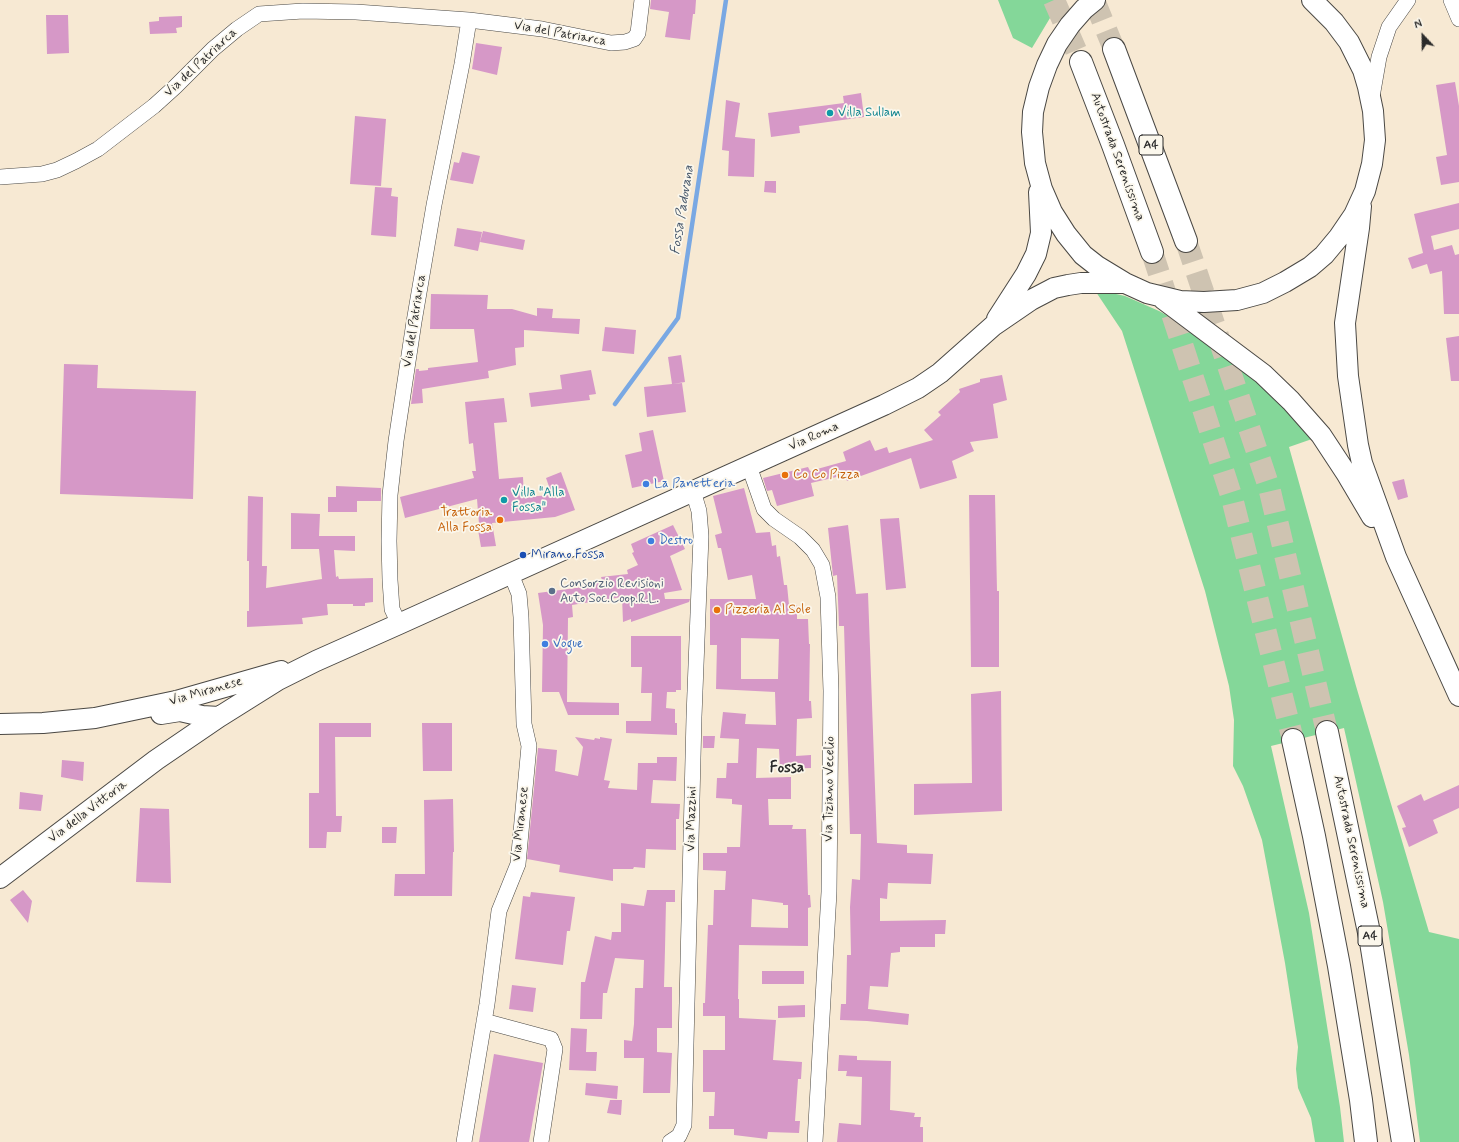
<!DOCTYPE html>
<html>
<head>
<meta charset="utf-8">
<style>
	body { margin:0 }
	#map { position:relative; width:1459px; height:1142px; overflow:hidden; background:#f7e9d3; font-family:Mynerve,sans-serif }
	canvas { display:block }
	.north { position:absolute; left:1403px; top:16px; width:40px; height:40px; -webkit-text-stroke:3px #fbf7ec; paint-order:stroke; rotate:338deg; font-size:11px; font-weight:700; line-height:16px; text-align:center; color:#2b2b2b }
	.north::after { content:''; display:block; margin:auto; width:14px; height:18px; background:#2b2b2b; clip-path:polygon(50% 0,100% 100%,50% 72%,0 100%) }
</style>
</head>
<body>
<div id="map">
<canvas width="1459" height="1142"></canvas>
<div class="north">N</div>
</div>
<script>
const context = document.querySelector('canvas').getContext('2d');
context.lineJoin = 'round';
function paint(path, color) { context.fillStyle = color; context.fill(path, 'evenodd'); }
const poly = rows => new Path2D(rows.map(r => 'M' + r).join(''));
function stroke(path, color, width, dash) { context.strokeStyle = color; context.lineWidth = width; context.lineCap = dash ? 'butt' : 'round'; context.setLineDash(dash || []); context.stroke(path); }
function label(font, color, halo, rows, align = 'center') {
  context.font = font + ' Mynerve,sans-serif'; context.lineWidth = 3.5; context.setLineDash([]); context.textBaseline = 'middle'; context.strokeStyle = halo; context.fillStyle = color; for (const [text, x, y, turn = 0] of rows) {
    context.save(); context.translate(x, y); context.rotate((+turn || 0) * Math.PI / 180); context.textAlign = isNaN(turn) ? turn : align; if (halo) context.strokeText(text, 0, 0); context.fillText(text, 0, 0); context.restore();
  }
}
const green = poly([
	[998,0,1066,0,1050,18,1032,48,1013,38],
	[1094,289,1125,296,1159,311,1199,333,1256,377,1312,439,1289,447,1356,686,1429,932,1459,939,1459,1142,1420,1142,1409,1055,1383,902,1344,728,1271,746,1309,913,1340,1107,1344,1142,1315,1142,1311,1118,1298,1088,1296,1069,1298,1047,1285,963,1262,840,1243,786,1233,766,1234,720,1229,686,1205,591,1122,331]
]);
const stream = poly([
	[615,404,678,318,726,0]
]);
const building = poly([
	[651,0,696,0,695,14,693,14,690,40,665,37,669,12,650,9],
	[46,15,68,15,69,53,47,54],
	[182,16,182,27,176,28,177,33,150,34,149,22,159,21,159,17],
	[476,43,502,47,497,75,472,69],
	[1455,82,1459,106,1459,182,1441,185,1436,157,1447,155,1436,85],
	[861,93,864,117,799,126,800,133,771,137,768,113,844,103,843,96],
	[726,100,740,103,735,137,755,139,754,177,728,176,729,151,722,150],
	[355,116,386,119,381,186,350,184],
	[462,152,480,156,473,184,450,180,454,162,459,163],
	[765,181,776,181,776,193,764,192],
	[375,187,392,188,391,196,398,197,396,237,371,235],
	[1459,203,1459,229,1431,236,1434,250,1452,245,1455,255,1459,254,1459,314,1444,314,1442,271,1430,274,1427,264,1412,269,1408,258,1423,253,1414,214],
	[457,228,482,232,478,251,454,246],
	[483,231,525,240,523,250,480,242],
	[431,294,488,295,487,309,512,309,537,316,537,308,553,309,552,318,580,319,579,334,524,330,524,347,515,348,516,365,488,371,489,378,422,389,423,403,411,404,416,369,419,369,419,371,428,370,428,368,478,362,474,329,430,329],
	[605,327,636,330,634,354,602,351],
	[1459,336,1459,381,1451,381,1446,338],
	[681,355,685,382,673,384,682,383,686,412,647,417,644,387,672,384,668,357],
	[64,364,98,365,97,388,196,391,193,499,60,494],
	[591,370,596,394,589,395,590,400,531,407,529,393,562,389,560,375],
	[1002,375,1007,400,993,404,998,438,970,442,974,451,952,461,957,478,920,489,911,458,847,481,845,475,811,483,814,496,777,506,772,490,767,491,763,478,808,467,810,471,846,461,843,452,870,440,875,451,887,447,889,453,933,440,924,430,941,415,938,412,960,392,959,389,980,382,980,379],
	[504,398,507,422,494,423,499,479,523,477,524,497,552,495,546,478,561,472,575,510,555,517,492,523,496,546,481,547,477,524,479,524,477,499,405,518,400,497,474,478,472,471,476,471,473,443,469,444,465,402],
	[653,430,664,481,632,488,625,455,642,451,639,433],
	[1404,479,1408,497,1398,500,1392,482],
	[336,486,381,488,381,501,357,501,357,512,328,512,328,497,336,497],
	[744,488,756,533,770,532,772,546,776,545,777,557,780,556,784,585,787,585,789,605,797,605,797,619,808,619,809,644,810,644,809,701,811,701,812,718,797,719,796,756,811,755,811,768,780,769,779,749,757,748,756,778,791,777,791,799,768,799,769,825,793,825,792,829,806,829,808,895,810,895,811,907,808,908,808,946,739,945,738,999,739,999,739,1018,776,1020,773,1060,802,1062,801,1079,798,1079,795,1121,800,1121,799,1133,768,1132,767,1139,734,1135,734,1129,709,1129,709,1116,714,1116,715,1092,703,1092,703,1050,725,1050,725,1016,703,1016,703,1003,705,1003,708,925,713,925,714,890,725,890,726,871,703,870,703,853,727,853,727,847,740,847,742,805,732,804,732,799,716,798,717,778,726,778,727,763,738,763,739,739,720,738,723,712,746,714,745,724,776,725,775,692,716,689,717,645,710,645,710,599,756,599,752,575,728,580,721,548,718,548,715,535,722,533,713,496],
	[741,638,779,639,778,679,741,679],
	[752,899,783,903,783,905,788,905,788,928,751,927],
	[969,495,995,495,997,591,999,591,999,667,971,667],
	[248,496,263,497,262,566,267,566,266,588,322,579,319,549,291,549,291,513,320,514,319,536,355,536,355,551,334,550,336,577,338,576,339,579,373,578,373,602,365,603,365,606,353,606,353,604,327,604,328,615,302,618,303,624,247,627,247,611,249,611,249,561,247,561],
	[899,518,906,588,886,590,880,519],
	[673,525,685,549,670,556,682,590,664,593,665,599,690,599,689,602,631,622,631,619,623,622,622,597,572,605,573,617,568,618,567,702,619,703,619,715,568,715,559,692,542,692,543,625,538,593,583,587,582,583,602,580,601,577,628,574,627,570,638,565,632,553,634,552,631,544],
	[848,525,856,594,868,593,877,843,907,845,907,853,933,854,931,884,888,883,887,899,880,898,880,921,946,920,945,934,935,934,935,947,900,947,900,952,891,953,888,987,870,986,868,1009,909,1014,908,1025,867,1021,840,1020,841,1004,846,1004,847,955,851,955,850,907,852,879,860,880,861,834,850,834,844,626,839,626,837,575,833,576,828,528],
	[631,636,681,636,681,690,676,690,676,692,667,692,666,708,675,709,675,723,677,723,677,735,626,733,626,721,651,721,652,693,641,693,642,667,631,667],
	[1001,691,1002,811,914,815,914,784,972,783,971,694],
	[319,723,371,723,371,737,335,737,336,816,342,816,341,832,327,832,326,848,309,848,309,793,319,793],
	[422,723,452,723,452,771,423,771],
	[703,736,715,736,714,748,703,748],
	[575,737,594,740,595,738,600,739,600,737,612,739,604,780,610,781,608,788,637,790,638,763,657,763,657,757,677,757,676,781,653,780,651,803,680,804,679,819,676,819,676,850,646,849,645,868,634,867,633,869,613,869,613,881,559,872,560,865,527,859,538,748,557,750,555,771,578,776,583,747],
	[62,760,84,762,83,781,61,777],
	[1459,785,1459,808,1433,820,1438,833,1409,847,1402,828,1406,827,1397,806,1421,794,1424,801],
	[20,792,43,795,41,811,19,809],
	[453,799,454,852,453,852,452,896,394,896,395,874,425,874,424,800],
	[140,808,169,809,171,883,136,882],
	[382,827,397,827,396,843,382,843],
	[23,890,32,901,28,923,10,900],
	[647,890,675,890,675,902,666,902,665,949,664,987,672,987,672,1028,657,1028,657,1052,672,1053,670,1093,643,1093,644,1058,624,1058,624,1040,632,1041,634,1024,635,988,643,988,644,960,615,958,607,993,603,993,602,1019,580,1019,581,982,585,982,595,936,611,940,612,932,621,932,621,903,644,906],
	[531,892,575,897,570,931,567,931,563,965,515,959,523,896,530,897],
	[762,971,804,971,804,984,762,984],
	[512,985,536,988,533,1012,509,1009],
	[805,1005,805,1017,778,1018,778,1006],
	[571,1028,587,1029,586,1052,597,1052,596,1071,569,1070],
	[494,1054,543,1063,529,1142,479,1142],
	[839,1055,857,1056,857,1060,891,1061,890,1110,915,1113,914,1117,921,1117,920,1127,923,1127,923,1142,837,1142,839,1123,861,1125,862,1077,846,1076,847,1071,838,1071],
	[586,1083,618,1086,617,1099,585,1095],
	[610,1100,622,1100,621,1115,607,1113]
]);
const highwayTunnel = poly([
	[1054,0,1081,62],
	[1094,0,1114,49],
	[1186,241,1269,487,1327,732],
	[1152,252,1232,498,1293,740]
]);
const minor = poly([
	[1451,0,1459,19],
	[1372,97,1379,57,1389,27,1408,0],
	[0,177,42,174,57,170,76,161,98,149,154,106,175,87,213,49,237,29,259,14,303,11,356,12,469,20,542,29,611,43,625,42,634,39,638,33,642,0],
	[749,466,764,509,774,519,800,537,813,550,822,565,828,597,831,691,829,892,815,1142],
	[399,624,392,609,390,580,389,541,390,495,396,441,414,322,434,205,462,64,469,20],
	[484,1021,551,1039,555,1049,541,1142],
	[464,1142,487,1004,499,911,518,864,529,746,524,724,521,617,519,594,511,574],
	[670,1142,679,1136,684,1125,694,717,701,536,699,511,693,491]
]);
const major = poly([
	[1095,0,1084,9,1070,25,1057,44,1047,65,1039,87,1033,112,1032,132,1035,163,1042,189,1052,212,1066,234,1083,255,1097,266,1125,283,1147,293,1180,301,1204,302,1237,300,1263,293,1285,282,1310,267,1324,255,1339,237,1354,215,1365,191,1372,164,1375,140,1373,111,1368,87,1363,70,1349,42,1334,22,1312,0],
	[1361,206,1359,228,1345,323,1348,376,1358,445,1362,463,1396,557,1459,696],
	[1163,299,1263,374,1291,401,1321,435,1346,473,1372,517],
	[997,319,1026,274,1036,254,1041,233,1039,192],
	[161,714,180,711,202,716,219,717],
	[0,724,43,723,95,718,176,701,281,671],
	[0,878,156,760,219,717,278,680,316,661,399,624,884,405,918,388,940,373,993,326,1031,300,1054,288,1068,285,1081,283,1125,283]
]);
const highway = poly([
	[1114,49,1186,241],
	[1081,62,1113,145,1152,252],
	[1327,732,1371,942,1403,1142],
	[1293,740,1314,836,1339,966,1361,1100,1366,1142]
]);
const markers = [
	[830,113,4,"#0f9aa8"],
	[785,475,4,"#e8710a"],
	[646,484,4,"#3f7fe0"],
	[504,500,4,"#0f9aa8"],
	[500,520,4,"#e8710a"],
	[651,541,4,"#3f7fe0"],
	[523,555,4,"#1a4fb4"],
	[552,591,4,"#5c6f8a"],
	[717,610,4,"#e8710a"],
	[545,644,4,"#3f7fe0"]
];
const shields = [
	[1151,145,24],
	[1370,936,24]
];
const shieldNames = [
	["A4",1151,145],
	["A4",1370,936]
];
const streetNames = [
	["Via del Patriarca",560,34,10],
	["Via del Patriarca",201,63,-43],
	["Autostrada Serenissima",1117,157,70],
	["Via del Patriarca",415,321,-81],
	["Via Roma",814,437,-24],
	["Via Miranese",206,692,-16],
	["Via Tiziano Vecelio",830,789,-89],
	["Via della Vittoria",88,812,-37],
	["Via Mazzini",692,819,-89],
	["Via Miranese",521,824,-84],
	["Autostrada Serenissima",1351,842,78]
];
const cultureNames = [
	["Villa Sullam",838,113],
	["Villa \"Alla",512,493],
	["Fossa\"",512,508]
];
const foodNames = [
	["Co Co Pizza",793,475],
	["Trattoria",492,513,"right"],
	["Alla Fossa",492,528,"right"],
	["Pizzeria Al Sole",725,610]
];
const shopNames = [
	["La Panetteria",654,484],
	["Destro",659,541],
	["Vogue",553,644]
];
const transitNames = [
	["Mirano Fossa",531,555]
];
const serviceNames = [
	["Consorzio Revisioni",560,584],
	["Auto Soc.Coop.R.L.",560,599]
];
const waterNames = [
	["Fossa Padovana",683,210,-81]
];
const quarterNames = [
	["Fossa",787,769]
];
paint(green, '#84d799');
stroke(stream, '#79a8e3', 4.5);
paint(building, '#d698c7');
stroke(highwayTunnel, '#cec3b1', 22, [22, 11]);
stroke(minor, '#4a4844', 16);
stroke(major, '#4a4844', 22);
stroke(highway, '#4a4844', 24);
stroke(minor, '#fff', 15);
stroke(major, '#fff', 20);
stroke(highway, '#fff', 22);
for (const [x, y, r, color] of markers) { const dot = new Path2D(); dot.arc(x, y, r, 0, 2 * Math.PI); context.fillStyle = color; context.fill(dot); stroke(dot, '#fbf7ec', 1.5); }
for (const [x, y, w] of shields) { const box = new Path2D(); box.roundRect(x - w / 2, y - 10, w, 20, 3); context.fillStyle = '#fbf7ec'; context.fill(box); stroke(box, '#2b2b2b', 1); }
label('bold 12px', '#2b2b2b', null, shieldNames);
label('13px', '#2b2b2b', '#fbf7ec', streetNames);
label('13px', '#0d838f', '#fbf7ec', cultureNames, 'left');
label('13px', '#c56008', '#fbf7ec', foodNames, 'left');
label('13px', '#366cbe', '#fbf7ec', shopNames, 'left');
label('13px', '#164399', '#fbf7ec', transitNames, 'left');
label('13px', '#4e5e75', '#fbf7ec', serviceNames, 'left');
label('italic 14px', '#46576b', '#fbf7ec', waterNames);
label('bold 15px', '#2b2b2b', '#fbf7ec', quarterNames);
</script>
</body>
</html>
